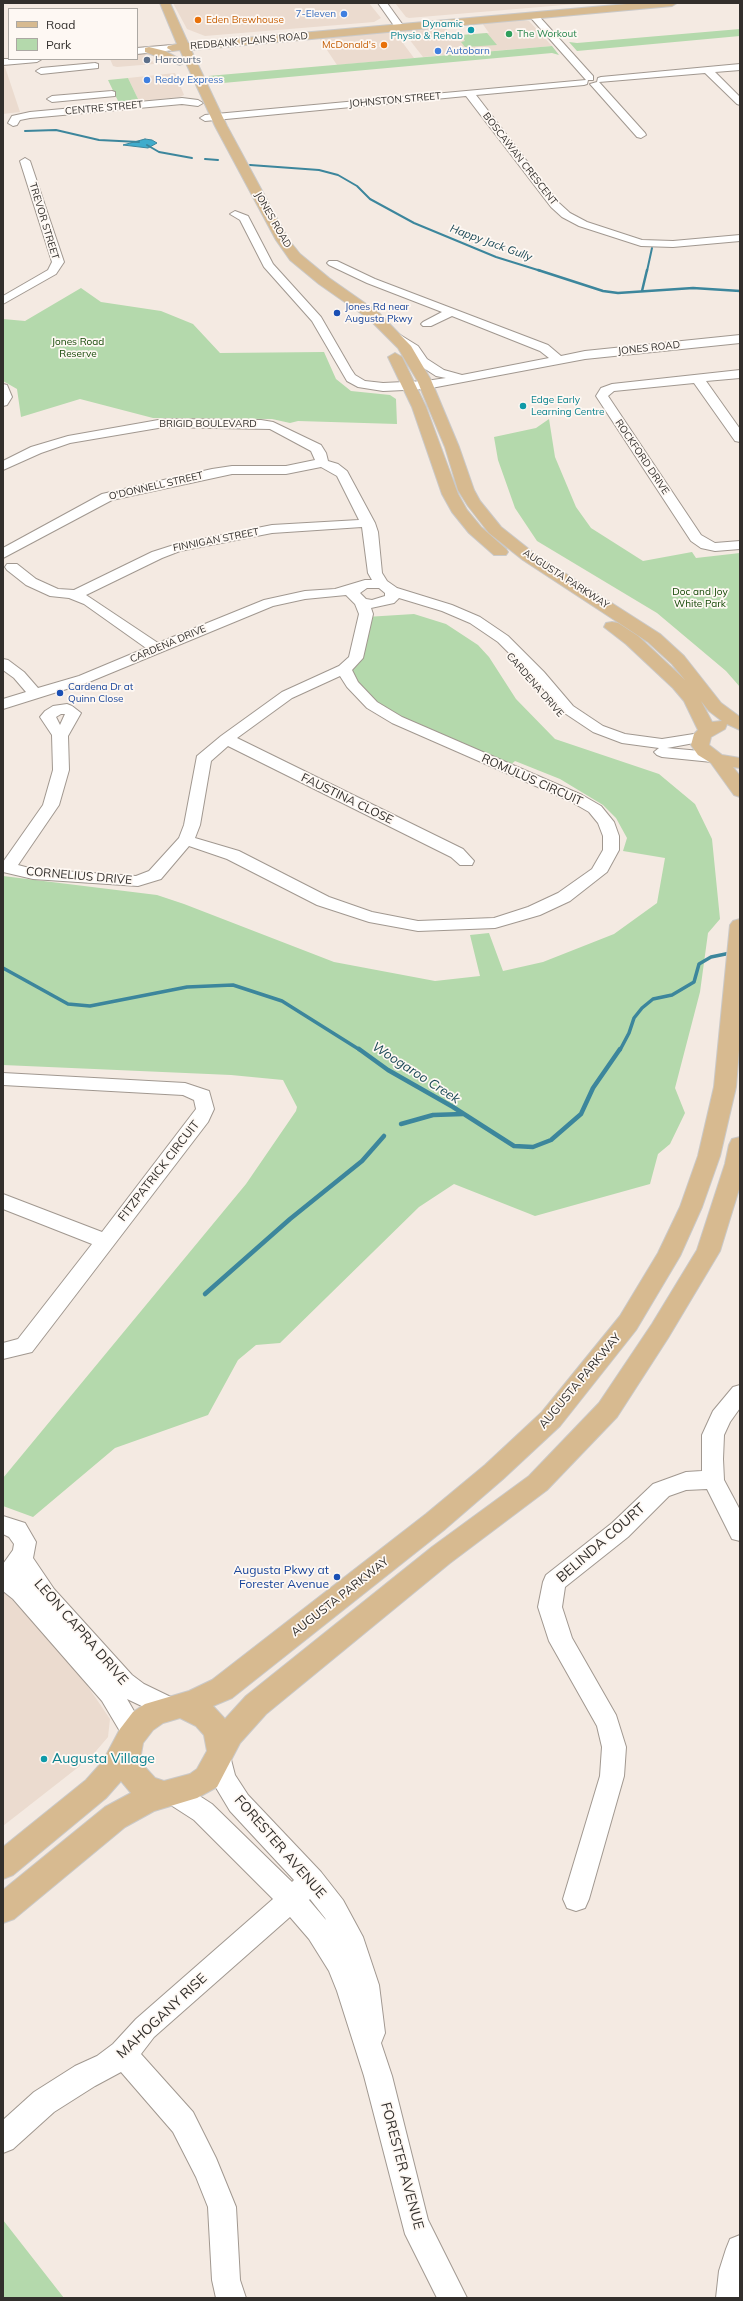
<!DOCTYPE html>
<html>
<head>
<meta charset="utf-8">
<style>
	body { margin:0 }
	#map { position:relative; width:743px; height:2301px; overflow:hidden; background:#f4eae2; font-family:Mulish,sans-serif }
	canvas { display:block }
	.frame { position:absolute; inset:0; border:4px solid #322f2c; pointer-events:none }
	.legend { position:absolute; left:8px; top:8px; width:130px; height:52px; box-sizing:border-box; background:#fef8f3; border:1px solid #aca8a3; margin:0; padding:5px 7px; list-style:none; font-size:12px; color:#322f2c }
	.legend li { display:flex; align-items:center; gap:8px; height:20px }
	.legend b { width:20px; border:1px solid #aca8a3 }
</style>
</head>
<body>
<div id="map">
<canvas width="743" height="2301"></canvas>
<div class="frame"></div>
<ul class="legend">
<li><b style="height:5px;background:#d7ba90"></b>Road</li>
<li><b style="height:11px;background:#b4d9ac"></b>Park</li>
</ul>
</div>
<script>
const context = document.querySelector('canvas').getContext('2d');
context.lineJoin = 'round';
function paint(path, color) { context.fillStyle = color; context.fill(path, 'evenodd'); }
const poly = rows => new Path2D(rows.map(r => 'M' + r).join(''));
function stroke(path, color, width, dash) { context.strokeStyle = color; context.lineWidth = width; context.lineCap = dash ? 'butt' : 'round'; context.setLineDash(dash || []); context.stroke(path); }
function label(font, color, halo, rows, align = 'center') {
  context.font = font + ' Mulish,sans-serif'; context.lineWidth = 3.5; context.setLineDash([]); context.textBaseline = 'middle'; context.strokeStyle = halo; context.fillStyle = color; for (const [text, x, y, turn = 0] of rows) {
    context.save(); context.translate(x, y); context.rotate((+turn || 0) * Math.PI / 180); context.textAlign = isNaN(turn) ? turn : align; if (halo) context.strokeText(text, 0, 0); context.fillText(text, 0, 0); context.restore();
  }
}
const built = poly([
	[173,3,369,3,381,18,374,22,205,36,187,29],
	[395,3,575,3,576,4,409,18,406,17],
	[522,20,529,21,552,46,423,57,402,30,445,27,452,36,489,33,482,23],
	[394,31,414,58,337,65,319,38],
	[148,53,154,64,117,67,113,66,110,59,137,59,137,54],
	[3,66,5,67,20,112,3,114],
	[175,73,184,95,180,97,139,101,128,78],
	[3,1590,74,1666,110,1719,108,1737,90,1758,3,1826]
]);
const green = poly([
	[740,29,740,36,577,51,569,42,577,43],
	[487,33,497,45,465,47,461,42,465,41,461,35],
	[552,46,559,55,552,53,212,84,208,76],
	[128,78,139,101,119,103,108,80],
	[81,288,101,302,161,311,193,324,220,353,324,352,336,379,351,391,390,395,396,399,397,424,298,421,290,423,272,419,153,418,80,399,21,417,17,389,3,381,3,319,25,321],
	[549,419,555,457,576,507,591,528,643,561,692,552,696,558,740,553,740,687,726,671,657,613,537,541,515,508,498,460,494,437,536,428],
	[414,614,446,624,478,645,489,657,516,699,555,739,659,774,695,804,712,839,720,919,708,933,700,992,675,1088,685,1113,670,1144,658,1154,650,1184,535,1216,454,1184,419,1207,280,1343,256,1345,238,1360,208,1415,115,1448,33,1517,3,1506,3,1478,246,1184,296,1111,297,1107,283,1080,231,1075,3,1065,3,876,157,895,184,904,334,962,435,981,480,976,470,935,489,933,503,971,543,962,614,934,657,903,665,858,623,851,627,838,616,818,603,805,560,779,515,761,506,769,372,705,344,669,356,658,366,617],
	[3,2220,64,2298,3,2298]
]);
const water = poly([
	[145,139,152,140,157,143,148,148,123,145,145,139]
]);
const streamFar3 = poly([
	[25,131,56,130,99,140,139,142],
	[147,145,159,152,192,158],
	[205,159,218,160],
	[250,165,319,170,338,175,357,186,370,199,414,223,496,257,541,271],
	[647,271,652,248]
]);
const streamFar2 = poly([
	[538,270,603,291,618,293,693,288,740,291],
	[642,291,647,270]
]);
const streamFar1 = poly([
	[3,968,68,1004,90,1006,187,987,233,985,282,1001,360,1050],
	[620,1050,629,1033,634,1018,642,1008,653,999,672,995,694,982,699,964,711,957,740,951]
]);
const stream = poly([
	[359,1049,388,1070,453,1107,514,1146,533,1147,551,1140,581,1114,593,1088,620,1049],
	[401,1124,433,1115,463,1114],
	[205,1294,290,1219,362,1161,384,1136]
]);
const minor = poly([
	[378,3,387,3,405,28,403,30,397,30,378,3],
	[534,13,537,14,593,76,593,80,588,80,587,84,584,85,476,95,559,203,570,213,587,222,642,240,673,241,740,235,740,241,673,247,641,246,579,226,562,217,551,207,466,96,205,121,200,118,205,115,586,80,531,18,531,14,534,13],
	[172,45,175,46,175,50,137,54,137,48,172,45],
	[3,59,42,59,37,62,3,65,3,59],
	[95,63,98,64,98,68,41,74,36,71,41,68,95,63],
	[740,64,740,70,715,72,740,97,740,105,737,104,705,73,599,82,645,133,646,135,641,138,637,137,590,84,597,82,598,78,601,77,740,64],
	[112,91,115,92,115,96,52,102,47,99,52,96,112,91],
	[182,98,198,100,203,103,198,106,182,104,30,118,20,120,17,125,13,126,8,123,12,116,30,112,182,98],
	[25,158,30,161,64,262,56,274,3,304,3,296,48,270,52,262,20,161,25,158],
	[235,211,248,216,273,264,321,317,351,369,355,375,365,381,383,383,426,381,446,378,436,376,419,365,410,352,393,340,391,337,397,333,418,346,427,359,444,370,462,375,549,358,540,351,452,316,431,326,423,326,421,324,423,322,442,312,367,283,329,265,327,263,329,261,337,261,375,279,548,345,561,356,585,351,740,335,740,343,585,359,426,389,383,391,358,387,347,381,312,321,264,267,240,220,230,214,235,211],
	[740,370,740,378,706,381,740,429,740,442,735,441,694,383,614,391,608,396,701,535,715,543,740,541,740,549,715,551,701,548,691,541,596,396,601,388,612,384,740,370],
	[3,384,7,385,12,397,7,405,3,406,3,384],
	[164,419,261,420,273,422,321,445,326,453,328,461,338,464,347,471,375,523,378,532,382,573,387,581,397,588,452,605,480,617,508,636,544,672,573,706,603,726,625,734,662,739,700,733,705,735,708,738,705,741,667,748,712,752,717,754,720,757,717,760,712,762,662,757,657,755,654,752,659,748,622,743,593,732,563,712,534,678,498,642,470,623,442,611,399,598,394,603,371,608,373,614,363,658,352,670,358,682,377,702,402,717,582,795,601,806,614,822,619,836,619,850,607,872,570,901,540,915,495,928,418,931,369,922,317,905,227,859,189,846,161,879,138,886,33,879,3,872,3,862,43,805,53,770,52,735,40,717,45,711,53,706,67,704,72,706,81,713,68,736,69,770,59,805,18,865,33,869,136,876,149,871,179,838,184,825,197,756,221,736,282,692,339,666,349,657,359,614,355,604,346,595,305,599,273,606,89,682,3,709,3,699,26,692,14,678,3,670,3,659,8,660,24,672,38,688,79,676,146,648,84,604,69,598,50,596,26,585,7,570,5,567,7,564,17,564,36,579,58,589,74,590,152,552,177,544,272,525,359,520,337,476,321,467,286,474,232,474,112,500,3,558,3,548,102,494,212,469,232,466,286,466,315,460,311,451,270,429,164,427,70,443,41,453,3,470,3,461,31,447,68,436,164,419],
	[362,527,368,573,372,580,365,580,335,589,305,591,264,600,158,643,86,595,162,558,180,551,272,533,362,527],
	[367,588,379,588,385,593,385,596,372,600,366,599,360,593,367,588],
	[340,676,347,687,367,708,392,723,570,801,589,812,598,823,603,836,603,850,592,869,558,893,528,907,494,918,418,921,372,912,329,897,239,851,195,838,200,825,211,761,228,746,451,857,460,865,472,865,474,861,463,849,237,738,292,698,340,676],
	[61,714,65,714,60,725,56,717,61,714],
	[3,1073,185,1083,209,1091,214,1109,208,1122,32,1352,3,1359,3,1343,18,1339,92,1244,3,1209,3,1194,102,1232,196,1109,194,1100,183,1095,3,1085,3,1073],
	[740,1385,740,1408,730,1422,724,1435,723,1459,724,1480,740,1510,740,1541,732,1539,707,1489,686,1490,669,1496,628,1537,565,1587,562,1607,572,1638,616,1715,626,1747,624,1776,589,1899,585,1908,576,1911,567,1908,563,1899,600,1776,602,1747,597,1726,549,1641,538,1607,543,1582,546,1575,612,1523,653,1484,686,1472,702,1471,702,1435,713,1411,733,1387,740,1385],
	[3,1516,25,1523,36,1542,33,1558,54,1589,132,1675,144,1684,177,1700,181,1708,177,1716,169,1719,127,1699,145,1730,142,1738,133,1741,124,1738,102,1701,13,1599,3,1591,3,1564,13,1550,14,1544,9,1537,3,1534,3,1516],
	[219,1745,228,1748,235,1775,248,1795,321,1872,343,1900,363,1937,379,1985,385,2033,381,2043,392,2076,428,2220,467,2298,437,2298,405,2234,364,2076,337,1991,329,1971,309,1939,290,1917,154,2037,141,2054,193,2112,216,2158,236,2207,240,2280,246,2298,216,2298,212,2280,208,2207,196,2177,173,2132,121,2072,95,2086,54,2112,13,2149,3,2153,3,2120,34,2092,75,2066,97,2056,113,2044,136,2019,273,1899,194,1820,163,1800,160,1792,163,1784,172,1781,181,1784,212,1804,292,1882,294,1880,230,1811,215,1786,207,1756,210,1748,219,1745],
	[310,1899,325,1918,326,1920,309,1900,310,1899],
	[740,2235,740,2298,716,2298,719,2271,726,2249,730,2239,740,2235]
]);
const major = poly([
	[160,3,170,3,188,43,638,3,677,3,672,6,191,50,227,126,288,239,300,254,329,278,379,313,411,346,431,380,459,447,474,490,480,501,501,527,535,554,660,634,684,656,721,703,740,717,740,730,727,724,725,729,711,737,709,745,722,755,740,758,740,768,733,767,740,776,740,797,734,795,711,763,698,755,691,745,694,734,698,730,684,701,673,688,626,644,604,627,606,623,612,622,618,623,638,636,685,680,672,664,648,642,523,560,489,533,468,506,458,490,445,447,417,380,398,348,369,319,319,284,290,260,276,240,215,126,180,50,172,51,167,48,168,46,177,44,160,3],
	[701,701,709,711,722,721,712,722,701,701],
	[149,47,165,51,185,62,180,65,145,52,145,48,149,47],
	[395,353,402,357,426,407,458,494,467,510,481,527,506,549,508,552,506,555,494,555,469,533,452,512,442,494,412,407,388,357,395,353],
	[740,919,740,1038,736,1087,720,1156,702,1207,680,1256,636,1330,560,1426,503,1479,444,1530,232,1698,213,1706,225,1719,246,1696,432,1547,529,1476,599,1403,652,1324,697,1250,725,1164,729,1145,732,1139,740,1137,740,1186,720,1251,668,1338,617,1417,547,1490,450,1563,266,1714,240,1743,217,1787,197,1798,154,1811,125,1827,14,1919,3,1923,3,1890,105,1807,131,1793,121,1781,106,1798,13,1875,3,1879,3,1847,86,1780,103,1761,120,1729,133,1712,145,1704,189,1691,212,1680,426,1514,485,1465,542,1412,620,1316,658,1253,680,1207,698,1156,714,1087,730,925,733,921,740,919],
	[180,1718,196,1726,204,1735,207,1751,197,1769,190,1774,164,1781,155,1778,144,1766,141,1754,143,1743,153,1730,163,1723,180,1718]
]);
const markers = [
	[344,14,4,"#3f7fe0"],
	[198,20,4,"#e8710a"],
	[471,30,4,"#0f9aa8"],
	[509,34,4,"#2e9e5b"],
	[384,45,4,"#e8710a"],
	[438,51,4,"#3f7fe0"],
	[147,60,4,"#5c6f8a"],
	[147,80,4,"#3f7fe0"],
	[337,313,4,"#1a4fb4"],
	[523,406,4,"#0f9aa8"],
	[60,693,4,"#1a4fb4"],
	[337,1577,4,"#1a4fb4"],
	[44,1759,4,"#0f9aa8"]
];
const farShopnames = [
	["7-Eleven",336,14,"right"],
	["Autobarn",446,51],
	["Reddy Express",155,80]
];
const farFoodnames = [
	["Eden Brewhouse",206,20],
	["McDonald's",376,45,"right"]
];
const farCulturenames = [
	["Dynamic",463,24],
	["Physio & Rehab",463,36],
	["Edge Early",531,400,"left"],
	["Learning Centre",531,412,"left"]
];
const farLeisurenames = [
	["The Workout",517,34]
];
const farStreetnames = [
	["REDBANK PLAINS ROAD",249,41,-5],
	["JOHNSTON STREET",395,100,-5],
	["CENTRE STREET",104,108,-5],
	["BOSCAWAN CRESCENT",520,159,52],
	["JONES ROAD",273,220,60],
	["TREVOR STREET",44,221,73],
	["JONES ROAD",649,348,-6],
	["BRIGID BOULEVARD",208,424],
	["ROCKFORD DRIVE",642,457,56],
	["O'DONNELL STREET",156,486,-13],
	["FINNIGAN STREET",216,540,-11],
	["AUGUSTA PARKWAY",566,579,33],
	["CARDENA DRIVE",168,644,-23],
	["CARDENA DRIVE",535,685,49]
];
const farServicenames = [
	["Harcourts",155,60]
];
const farTransitnames = [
	["Jones Rd near",345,307],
	["Augusta Pkwy",345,319],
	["Cardena Dr at",68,687],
	["Quinn Close",68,699]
];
const farParknames = [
	["Jones Road",78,342],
	["Reserve",78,354],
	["Doc and Joy",700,592],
	["White Park",700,604]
];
const farWaternames = [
	["Happy Jack Gully",491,243,20]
];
const streetNames = [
	["ROMULUS CIRCUIT",532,780,24],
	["FAUSTINA CLOSE",347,799,26],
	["CORNELIUS DRIVE",79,876,5],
	["FITZPATRICK CIRCUIT",159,1171,-52],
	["AUGUSTA PARKWAY",580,1381,-50],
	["AUGUSTA PARKWAY",340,1597,-38]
];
const transitNames = [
	["Augusta Pkwy at",329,1570],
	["Forester Avenue",329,1584]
];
const waterNames = [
	["Woogaroo Creek",416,1073,33]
];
const nearStreetnames = [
	["BELINDA COURT",601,1543,-41],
	["LEON CAPRA DRIVE",81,1632,49],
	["FORESTER AVENUE",280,1847,49],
	["MAHOGANY RISE",162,2016,-43],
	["FORESTER AVENUE",402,2166,75]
];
const nearCulturenames = [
	["Augusta Village",52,1759]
];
paint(built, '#ebdbcf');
paint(green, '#b4d9ac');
paint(water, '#40accc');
stroke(water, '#3c869c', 1);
stroke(streamFar3, '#3c869c', 2);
stroke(streamFar2, '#3c869c', 2.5);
stroke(streamFar1, '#3c869c', 3.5);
stroke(stream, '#3c869c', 4.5);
stroke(minor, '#a19890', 2);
stroke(major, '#cac9c8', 2);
paint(minor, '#fff');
paint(major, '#d7ba90');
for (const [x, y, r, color] of markers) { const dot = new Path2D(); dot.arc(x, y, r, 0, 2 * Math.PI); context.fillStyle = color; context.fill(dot); stroke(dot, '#fef8f3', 1.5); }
label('10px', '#366cbe', '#fef8f3', farShopnames, 'left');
label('10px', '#c56008', '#fef8f3', farFoodnames, 'left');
label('10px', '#0d838f', '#fef8f3', farCulturenames, 'right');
label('10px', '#27864d', '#fef8f3', farLeisurenames, 'left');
label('10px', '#322f2c', '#fef8f3', farStreetnames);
label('10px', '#4e5e75', '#fef8f3', farServicenames, 'left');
label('10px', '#164399', '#fef8f3', farTransitnames, 'left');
label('10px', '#0f4400', '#fef8f3', farParknames);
label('italic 11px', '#1b4957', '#fef8f3', farWaternames);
label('12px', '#322f2c', '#fef8f3', streetNames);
label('12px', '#164399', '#fef8f3', transitNames, 'right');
label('italic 13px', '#1b4957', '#fef8f3', waterNames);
label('14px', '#322f2c', '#fef8f3', nearStreetnames);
label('14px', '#0d838f', '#fef8f3', nearCulturenames, 'left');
</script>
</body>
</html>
